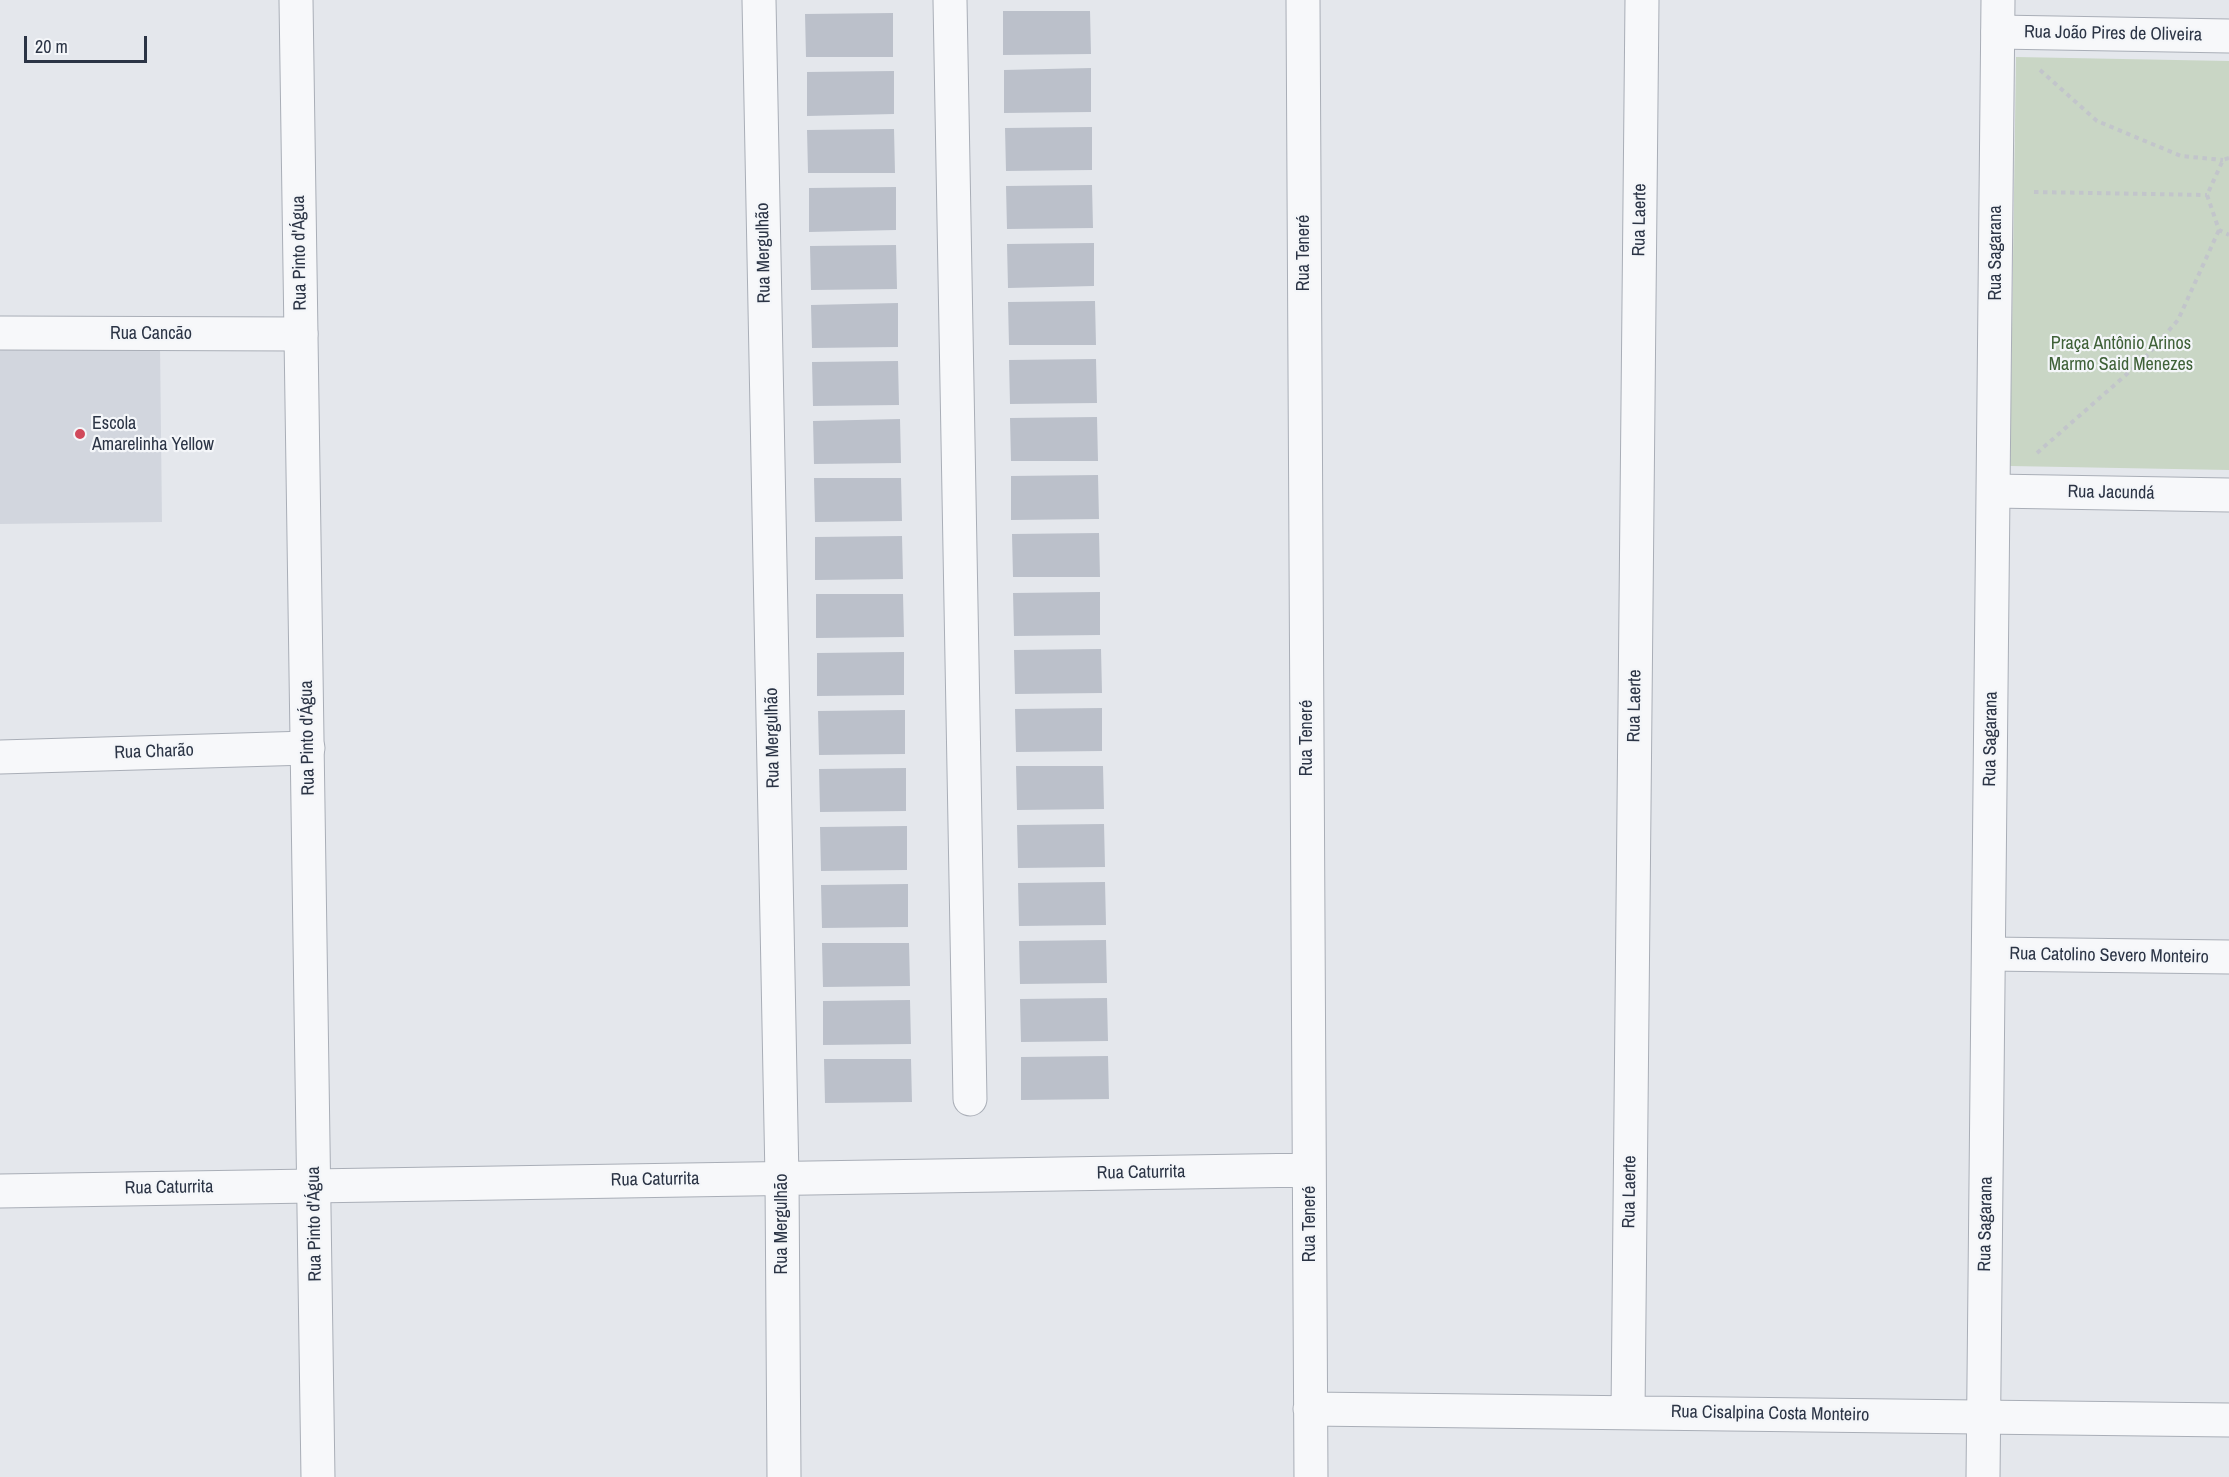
<!DOCTYPE html>
<html>
<head>
<meta charset="utf-8">
<style>
	body { margin:0 }
	#map { position:relative; width:2229px; height:1477px; overflow:hidden; background:#e4e7ec; font-family:"Archivo Narrow",sans-serif }
	canvas { display:block }
	.scale { position:absolute; left:24px; top:36px; width:123px; height:27px; box-sizing:border-box; border:3px solid #2b3445; border-top:0; padding-left:8px; font-size:18px; line-height:21px; white-space:nowrap; color:#2b3445; -webkit-text-stroke:4px #f4f6f9; paint-order:stroke }
</style>
</head>
<body>
<div id="map">
<canvas width="2229" height="1477"></canvas>
<div class="scale">20 m</div>
</div>
<script>
const context = document.querySelector('canvas').getContext('2d');
context.lineJoin = 'round';
function paint(path, color) { context.fillStyle = color; context.fill(path, 'evenodd'); }
const poly = rows => new Path2D(rows.map(r => 'M' + r).join(''));
function stroke(path, color, width, dash) { context.strokeStyle = color; context.lineWidth = width; context.lineCap = dash ? 'butt' : 'round'; context.setLineDash(dash || []); context.stroke(path); }
function label(font, color, halo, rows, align = 'center') {
  context.font = font + ' "Archivo Narrow",sans-serif'; context.lineWidth = 4.5; context.setLineDash([]); context.textBaseline = 'middle'; context.strokeStyle = halo; context.fillStyle = color; for (const [text, x, y, turn = 0] of rows) {
    context.save(); context.translate(x, y); context.rotate((+turn || 0) * Math.PI / 180); context.textAlign = isNaN(turn) ? turn : align; if (halo) context.strokeText(text, 0, 0); context.fillText(text, 0, 0); context.restore();
  }
}
const built = poly([
	[160,345,162,522,0,524,0,347]
]);
const green = poly([
	[2016,57,2229,61,2229,470,2010,466]
]);
const building = poly([
	[1003,11,1090,11,1091,54,1003,55],
	[893,13,893,57,806,57,805,14],
	[1091,68,1091,112,1004,113,1004,70],
	[894,71,894,114,807,116,807,72],
	[1092,127,1092,170,1006,171,1005,128],
	[894,129,895,173,808,173,807,130],
	[1092,185,1093,228,1007,229,1006,186],
	[896,187,896,230,809,232,809,188],
	[1094,243,1094,286,1008,288,1007,244],
	[896,245,897,289,811,290,810,246],
	[1095,301,1096,345,1009,345,1008,302],
	[898,303,898,347,812,348,811,305],
	[1096,359,1097,403,1010,404,1009,360],
	[898,361,899,405,813,406,812,362],
	[1097,417,1098,461,1011,461,1010,418],
	[900,419,901,463,814,464,813,421],
	[1098,475,1099,519,1011,520,1011,476],
	[814,478,901,478,902,521,815,522],
	[1099,533,1100,577,1013,577,1012,534],
	[902,536,903,579,815,580,815,537],
	[1100,592,1100,635,1014,636,1013,593],
	[816,594,903,594,904,637,816,638],
	[1101,649,1102,693,1015,694,1014,650],
	[904,652,904,695,817,696,817,653],
	[1102,708,1102,751,1016,752,1015,709],
	[905,710,905,754,819,755,818,711],
	[1016,766,1103,766,1104,809,1017,810],
	[906,768,906,811,820,812,819,769],
	[1104,824,1105,867,1018,868,1017,825],
	[907,826,907,870,821,871,820,827],
	[1105,882,1106,925,1019,926,1018,883],
	[908,884,908,927,822,928,821,885],
	[1106,940,1107,983,1020,984,1019,941],
	[822,943,909,943,910,986,823,987],
	[1107,998,1108,1041,1021,1042,1020,999],
	[910,1000,911,1044,823,1045,823,1001],
	[1108,1056,1109,1099,1021,1100,1021,1057],
	[824,1059,911,1059,912,1102,825,1103]
]);
const path = poly([
	[2040,70,2097,121,2181,156,2223,160],
	[2229,158,2223,160,2207,195,2219,230,2229,235],
	[2034,192,2207,195],
	[2037,453,2144,359,2178,320,2219,230]
]);
const minor = poly([
	[759,0,782,1178,784,1477],
	[950,0,970,1099],
	[1303,0,1311,1477],
	[1998,32,2229,36],
	[0,333,301,334],
	[1994,491,2229,495],
	[0,757,308,748],
	[1989,954,2229,957],
	[0,1191,1309,1170],
	[1310,1409,2229,1420],
	[1628,1413,1642,0]
]);
const tertiary = poly([
	[296,0,318,1477],
	[1983,1477,1998,0]
]);
const markers = [
	[80,434,6,"#d1495b"]
];
const streetNames = [
	["Rua João Pires de Oliveira",2113,34,1],
	["Rua Laerte",1640,220,-89],
	["Rua Pinto d'Água",300,253,-91],
	["Rua Mergulhão",764,253,-91],
	["Rua Teneré",1304,253,-90],
	["Rua Sagarana",1996,253,-90],
	["Rua Cancão",151,334],
	["Rua Jacundá",2111,493,1],
	["Rua Laerte",1635,706,-89],
	["Rua Pinto d'Água",308,738,-91],
	["Rua Mergulhão",773,738,-91],
	["Rua Teneré",1307,738,-90],
	["Rua Sagarana",1991,739,-89],
	["Rua Charão",154,752,-2],
	["Rua Catolino Severo Monteiro",2109,956,1],
	["Rua Caturrita",1141,1173,-1],
	["Rua Caturrita",655,1180,-1],
	["Rua Caturrita",169,1188,-1],
	["Rua Laerte",1630,1192,-89],
	["Rua Pinto d'Água",315,1224,-91],
	["Rua Mergulhão",782,1224,-90],
	["Rua Teneré",1310,1224,-90],
	["Rua Sagarana",1986,1224,-89],
	["Rua Cisalpina Costa Monteiro",1770,1414,1]
];
const parkNames = [
	["Praça Antônio Arinos",2121,344],
	["Marmo Said Menezes",2121,365]
];
const poiNames = [
	["Escola",92,424],
	["Amarelinha Yellow",92,445]
];
paint(built, '#d2d6de');
paint(green, '#c9d6c5');
paint(building, '#bbc0ca');
stroke(minor, '#a9aeb7', 35);
stroke(tertiary, '#a9aeb7', 35);
stroke(path, '#c2c5cb', 4, [4.5, 4.5]);
stroke(minor, '#f7f8fa', 33);
stroke(tertiary, '#f7f8fa', 33);
for (const [x, y, r, color] of markers) { const dot = new Path2D(); dot.arc(x, y, r, 0, 2 * Math.PI); context.fillStyle = color; context.fill(dot); stroke(dot, '#f4f6f9', 2); }
label('18px', '#2b3445', '#f4f6f9', streetNames);
label('18px', '#3f6138', '#f4f6f9', parkNames);
label('18px', '#2b3445', '#f4f6f9', poiNames, 'left');
</script>
</body>
</html>
